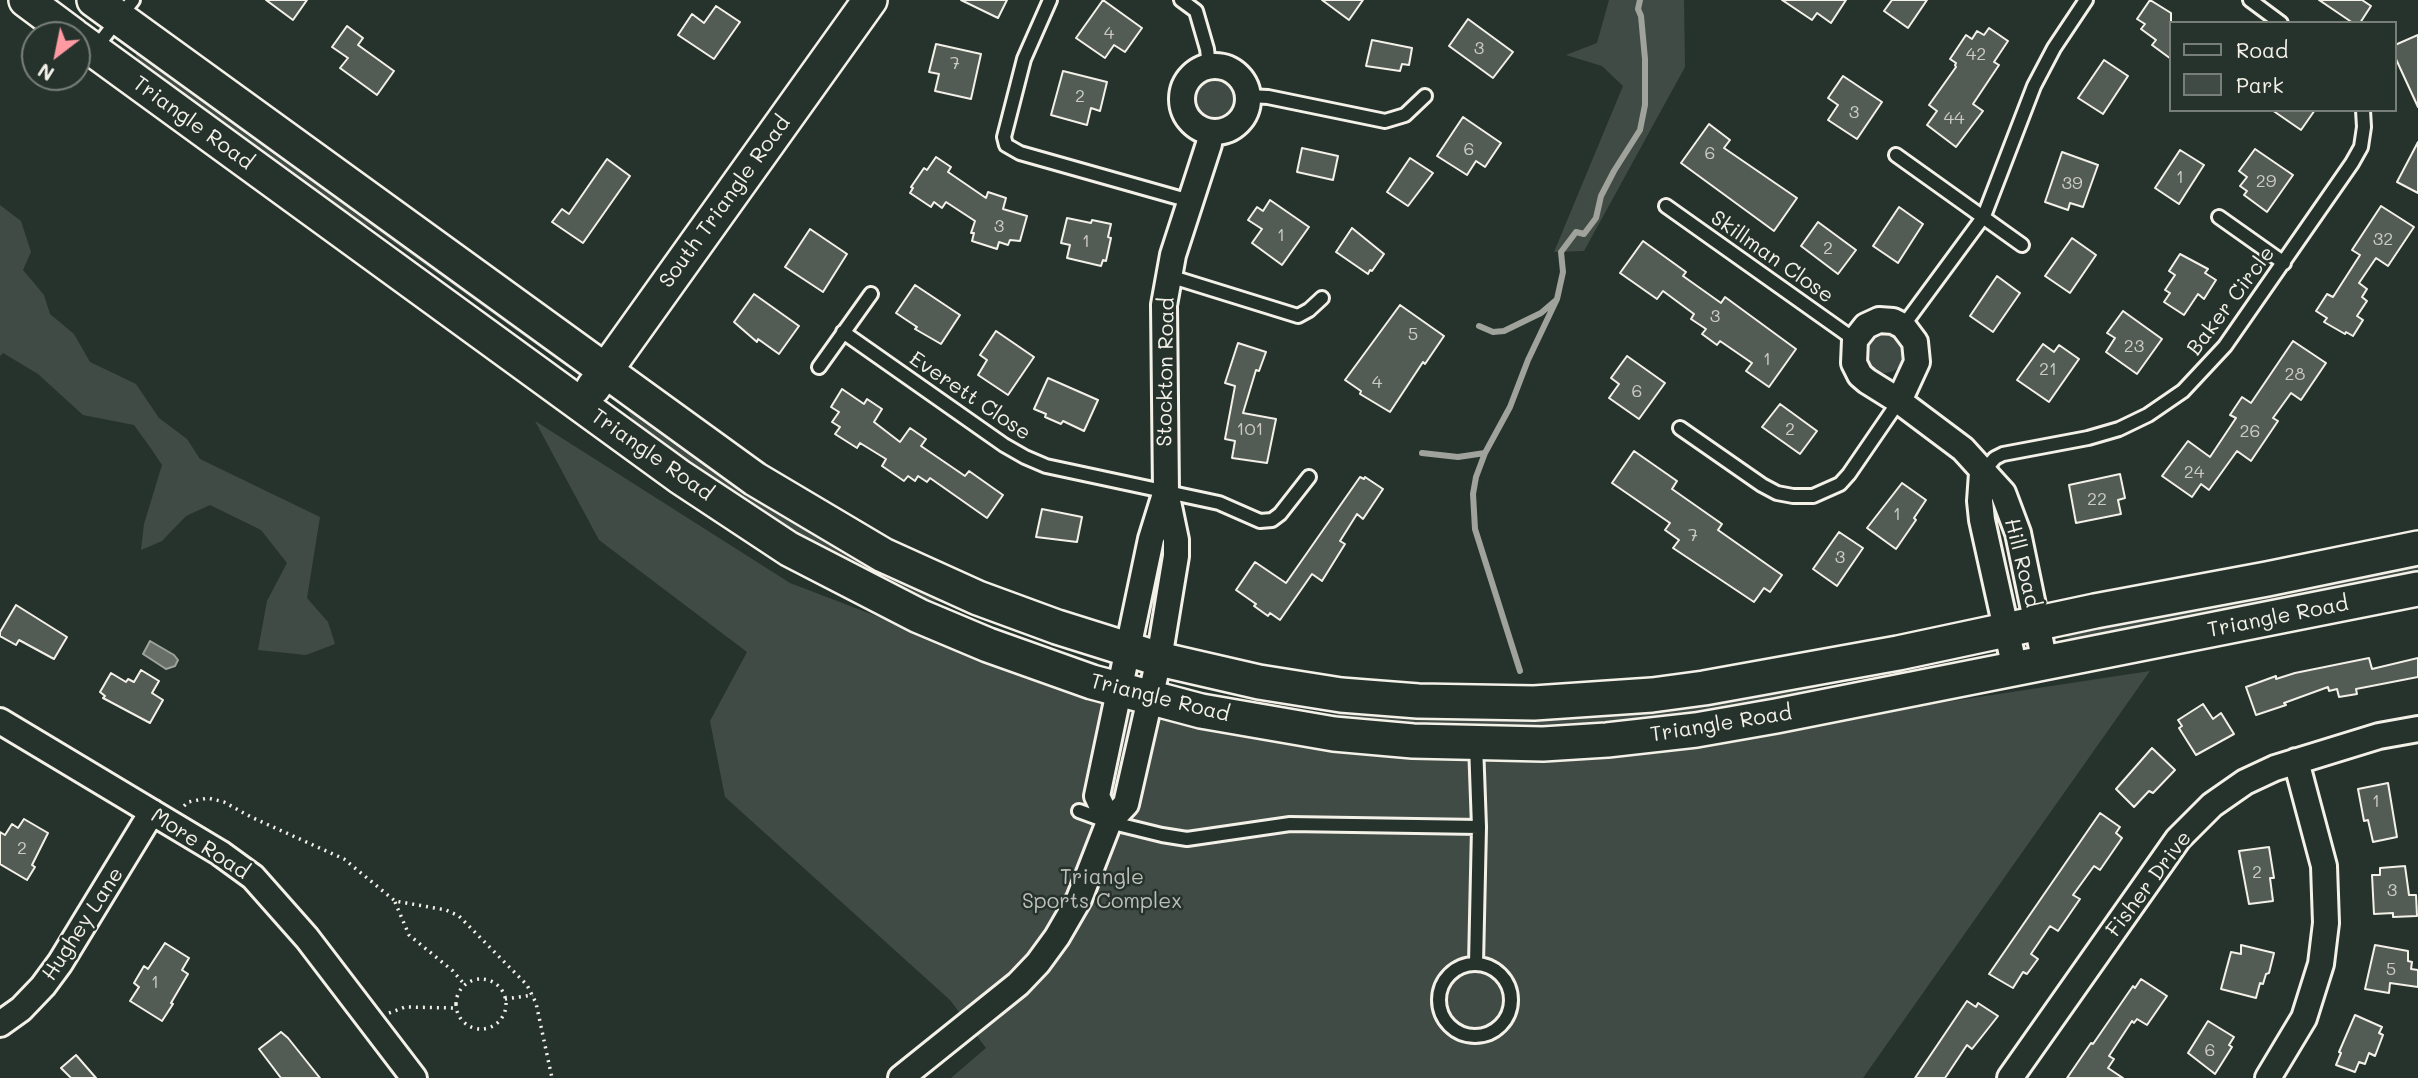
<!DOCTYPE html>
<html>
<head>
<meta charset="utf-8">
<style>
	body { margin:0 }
	#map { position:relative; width:2418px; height:1078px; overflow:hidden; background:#26332d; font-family:Mali,sans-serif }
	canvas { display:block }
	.legend { position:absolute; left:2169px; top:21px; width:228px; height:91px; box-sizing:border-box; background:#26332d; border:2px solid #787f78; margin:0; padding:9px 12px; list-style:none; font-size:21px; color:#f4f1e8 }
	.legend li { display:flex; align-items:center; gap:14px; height:35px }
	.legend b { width:35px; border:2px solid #787f78 }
	.north { position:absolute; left:21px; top:21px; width:70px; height:70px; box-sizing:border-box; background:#26332d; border:2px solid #787f78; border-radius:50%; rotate:212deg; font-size:19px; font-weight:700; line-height:28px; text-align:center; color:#f4f1e8 }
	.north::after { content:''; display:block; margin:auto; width:24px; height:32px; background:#ff9aa2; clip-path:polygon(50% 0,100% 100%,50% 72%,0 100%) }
</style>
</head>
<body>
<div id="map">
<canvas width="2418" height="1078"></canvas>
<ul class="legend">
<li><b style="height:9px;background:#26332d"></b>Road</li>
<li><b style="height:19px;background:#414b45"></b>Park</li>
</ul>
<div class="north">N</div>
</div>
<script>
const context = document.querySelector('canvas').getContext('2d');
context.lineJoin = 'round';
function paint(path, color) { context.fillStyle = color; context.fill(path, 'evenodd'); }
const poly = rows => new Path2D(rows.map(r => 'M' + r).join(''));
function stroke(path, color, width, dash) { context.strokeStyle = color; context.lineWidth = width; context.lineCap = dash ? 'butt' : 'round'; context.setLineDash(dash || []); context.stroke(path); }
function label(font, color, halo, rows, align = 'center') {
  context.font = font + ' Mali,sans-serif'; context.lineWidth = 5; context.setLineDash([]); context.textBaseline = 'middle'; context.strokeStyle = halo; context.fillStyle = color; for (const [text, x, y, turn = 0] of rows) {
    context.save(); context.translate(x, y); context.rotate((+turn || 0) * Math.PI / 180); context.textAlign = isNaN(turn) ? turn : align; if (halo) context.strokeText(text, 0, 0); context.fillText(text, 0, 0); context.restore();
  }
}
const green = poly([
	[1609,0,1684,0,1685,67,1584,251,1554,252,1623,86,1602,66,1566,55,1597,43],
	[136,48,571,365,567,367,373,228,322,201,149,76,136,56],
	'1197 99a19 19 0 1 1 38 0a19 19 0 1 1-38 0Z',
	[0,205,21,221,31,252,23,270,44,295,50,314,74,334,90,362,136,384,159,418,187,439,200,459,320,517,307,598,328,622,335,644,306,655,258,650,267,601,287,563,261,530,210,505,186,516,162,541,141,550,144,524,162,465,150,447,134,425,83,415,38,374,3,353,0,356],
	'1866 354a19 19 0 1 1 38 0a19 19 0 1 1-38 0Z',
	[624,403,960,606,904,594,810,548,638,430],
	[535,421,790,583,1093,699,1451,758,1703,739,2150,671,1863,1078,951,1078,986,1048,950,1000,725,797,710,721,747,652,599,540],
	[2418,561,2418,575,2108,639,2069,638,2055,633],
	[1849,675,1777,703,1660,724,1425,731,1225,705,1225,701,1325,716,1348,710]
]);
const water = poly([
	[150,641,174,655,178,660,175,666,166,669,143,654,150,641]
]);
const stream = poly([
	[1479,326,1493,332,1504,331,1541,313,1555,301],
	[1422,453,1458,457,1485,453],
	[1520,671,1475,529,1473,494,1476,477,1485,453,1510,407,1528,360,1557,299,1563,272,1561,252,1576,232,1584,234,1596,218,1601,196,1614,171,1640,130,1645,105,1645,59,1641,16,1638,9,1640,0]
]);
const building = poly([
	[266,0,307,0,293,20,266,0],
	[961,0,1007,0,998,18,961,0],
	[1103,0,1142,28,1125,52,1114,45,1105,58,1076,38,1103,0],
	[1322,0,1363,0,1349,20,1322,0],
	[1782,0,1846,0,1831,23,1817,13,1812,20,1782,0],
	[1892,0,1927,0,1908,28,1884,11,1892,0],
	[2150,0,2171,13,2171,59,2152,45,2156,40,2141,29,2145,24,2137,19,2150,0],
	[2319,0,2362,0,2371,6,2360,23,2353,23,2319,0],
	[716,6,740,22,714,59,678,35,692,14,704,23,716,6],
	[1468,19,1513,52,1493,78,1449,46,1468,19],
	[347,26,363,38,358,45,394,71,377,95,340,68,348,58,332,47,347,26],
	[1989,28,2008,41,1994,62,1999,65,1973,104,1983,111,1956,147,1927,125,1937,111,1929,105,1956,67,1955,65,1956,63,1950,59,1966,35,1972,39,1977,31,1984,35,1989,28],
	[2418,35,2418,107,2395,57,2395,45,2418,35],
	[1372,40,1412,48,1409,65,1402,64,1400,71,1366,66,1372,40],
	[936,44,981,54,971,99,935,91,939,74,929,72,936,44],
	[2104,60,2128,76,2103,114,2078,98,2104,60],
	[1063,71,1107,82,1100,111,1091,108,1087,125,1051,115,1063,71],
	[1843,76,1882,102,1857,139,1828,120,1838,105,1828,98,1843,76],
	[2272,110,2315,110,2301,130,2272,110],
	[1463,117,1501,143,1485,167,1476,161,1467,175,1437,156,1463,117],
	[1709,124,1730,140,1724,148,1797,198,1774,231,1681,163,1709,124],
	[2418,142,2418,193,2397,182,2418,142],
	[1302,148,1338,156,1333,180,1297,172,1302,148],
	[2255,149,2293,175,2267,212,2244,195,2247,191,2240,186,2247,177,2239,171,2255,149],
	[2180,150,2204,165,2179,204,2155,188,2180,150],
	[2062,152,2098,165,2083,207,2070,203,2068,210,2045,202,2062,152],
	[936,157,951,167,948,172,986,198,988,192,1006,198,1003,209,1027,216,1020,241,1010,240,1008,245,999,242,997,249,972,241,974,233,971,233,975,221,946,202,942,208,934,202,931,207,910,193,913,188,911,187,924,168,927,170,936,157],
	[1410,158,1433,173,1408,206,1387,192,1410,158],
	[607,159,630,176,583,243,552,222,562,209,569,214,607,159],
	[1270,200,1309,227,1282,265,1252,243,1262,229,1248,220,1257,207,1263,211,1270,200],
	[2381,206,2414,227,2388,266,2376,258,2359,283,2367,289,2362,297,2367,301,2357,316,2363,320,2353,336,2346,332,2345,334,2324,322,2327,318,2316,311,2327,294,2333,297,2360,255,2352,250,2381,206],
	[1899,207,1923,224,1898,263,1873,246,1899,207],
	[1067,218,1091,223,1092,220,1111,224,1108,237,1111,238,1106,261,1103,260,1101,266,1067,258,1070,245,1061,243,1067,218],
	[1818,222,1856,250,1838,274,1801,246,1818,222],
	[1352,228,1384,254,1372,271,1370,270,1368,274,1336,252,1352,228],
	[810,229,847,254,823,292,785,267,810,229],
	[2072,238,2096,255,2070,293,2045,276,2072,238],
	[1643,241,1686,272,1683,276,1721,303,1725,297,1796,349,1769,387,1746,371,1752,363,1720,341,1717,345,1702,334,1706,329,1691,319,1694,314,1663,291,1657,299,1620,273,1643,241],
	[2180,254,2208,269,2205,273,2216,280,2204,299,2198,294,2184,315,2164,302,2170,293,2165,290,2175,275,2169,271,2180,254],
	[1997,276,2020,293,1993,332,1970,316,1997,276],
	[915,285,960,315,941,344,915,329,917,327,896,313,915,285],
	[754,294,799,326,779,354,758,339,757,342,734,322,754,294],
	[1400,305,1444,336,1425,364,1423,362,1390,412,1360,394,1361,391,1345,380,1400,305],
	[2123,311,2162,339,2137,374,2106,352,2115,338,2107,333,2123,311],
	[996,331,1034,357,1008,395,978,375,987,360,980,355,996,331],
	[2293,341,2326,363,2301,400,2291,393,2273,418,2278,421,2251,461,2237,451,2209,490,2201,484,2192,497,2162,476,2188,441,2210,457,2236,418,2230,415,2242,397,2251,403,2293,341],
	[1238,343,1266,352,1259,371,1256,370,1243,413,1276,419,1267,463,1232,458,1235,441,1225,439,1235,386,1225,383,1238,343],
	[2043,344,2054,352,2059,345,2079,359,2049,402,2017,380,2043,344],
	[1627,356,1665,383,1639,419,1609,398,1619,384,1611,378,1627,356],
	[1048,378,1098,400,1084,431,1063,421,1061,424,1045,417,1046,414,1034,409,1048,378],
	[842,389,864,404,867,399,882,409,874,422,900,442,910,428,926,439,921,446,965,476,969,471,1003,495,987,518,930,478,927,482,918,476,915,481,908,476,904,481,882,466,886,459,860,443,857,448,835,434,840,427,832,422,839,412,831,407,842,389],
	[1780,404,1817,431,1800,454,1762,427,1780,404],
	[1634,451,1677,481,1672,489,1722,524,1718,530,1782,575,1770,592,1764,588,1754,602,1673,548,1679,540,1665,530,1670,523,1612,483,1634,451],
	[2120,474,2125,498,2118,500,2121,514,2076,523,2069,485,2120,474],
	[1360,477,1364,479,1365,477,1383,489,1363,519,1357,514,1340,541,1345,544,1322,581,1312,574,1280,620,1270,613,1268,616,1254,606,1256,604,1236,590,1255,562,1286,583,1360,477],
	[1902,483,1926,500,1914,518,1916,520,1896,549,1867,528,1902,483],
	[1042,509,1082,517,1077,542,1036,537,1042,509],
	[1839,532,1863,548,1837,586,1813,569,1839,532],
	[16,605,67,637,54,659,19,640,16,645,0,636,0,632,16,605],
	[2369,658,2372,669,2418,658,2418,677,2356,689,2357,694,2339,697,2337,689,2329,691,2328,687,2284,703,2286,705,2256,715,2246,687,2276,676,2276,679,2295,673,2369,658],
	[141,670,159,681,152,693,163,700,150,723,103,698,105,696,100,692,111,673,126,682,128,679,134,682,141,670],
	[2203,704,2213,719,2221,713,2234,734,2196,755,2179,728,2182,726,2178,720,2203,704],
	[2152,748,2175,770,2153,793,2149,791,2134,807,2116,789,2152,748],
	[2388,783,2397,837,2373,842,2368,820,2364,821,2358,789,2388,783],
	[2100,813,2120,827,2116,833,2122,838,2100,870,2094,866,2073,895,2080,899,2058,931,2050,926,2031,954,2038,959,2027,974,2023,972,2013,988,2006,984,1989,974,2100,813],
	[24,819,48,833,32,865,35,867,27,880,0,864,0,832,5,835,12,824,18,828,24,819],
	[2269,847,2274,878,2270,878,2273,901,2249,904,2239,851,2269,847],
	[2405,866,2409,895,2416,895,2417,916,2393,917,2393,913,2374,914,2372,875,2380,875,2380,868,2405,866],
	[165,943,189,958,182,970,188,974,171,1003,173,1004,162,1021,130,1001,139,987,134,983,144,966,148,969,165,943],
	[2241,945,2274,953,2269,973,2266,974,2263,984,2260,983,2256,998,2221,989,2231,952,2241,954,2241,945],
	[2375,945,2408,951,2408,961,2412,962,2411,969,2418,970,2418,987,2390,983,2389,993,2365,989,2375,945],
	[2141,979,2167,996,2147,1025,2137,1019,2134,1023,2132,1021,2109,1056,2114,1059,2108,1068,2123,1078,2067,1078,2091,1043,2093,1044,2133,986,2135,988,2141,979],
	[1967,1001,1976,1007,1978,1003,1998,1016,1972,1049,1967,1045,1945,1078,1915,1078,1967,1001],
	[2355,1015,2382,1027,2379,1033,2383,1035,2375,1056,2369,1053,2365,1064,2359,1062,2355,1072,2336,1065,2341,1053,2339,1052,2355,1015],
	[2208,1021,2234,1037,2229,1045,2232,1047,2215,1074,2188,1053,2208,1021],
	[281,1032,288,1038,320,1078,281,1078,259,1049,281,1032],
	[76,1055,96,1078,71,1078,61,1068,76,1055]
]);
const path = poly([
	[184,806,188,802,208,798,224,802,251,817,344,859,395,901,446,910,459,916,527,985,536,1003,552,1078],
	[395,902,409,935,453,971,464,984],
	'456 1004a25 25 0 1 1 50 0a25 25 0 1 1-50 0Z',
	[505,999,533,995],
	[389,1013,405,1007,456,1008]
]);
const lane = poly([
	[1050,0,1024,59,1004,137,1006,145,1020,153,1190,201],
	[1181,0,1196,11,1207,49,1209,66],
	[2250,0,2281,23],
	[94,50,133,0],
	[1248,96,1268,97,1385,121,1405,115,1425,96],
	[1896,155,2022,245],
	[1666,206,1855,340],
	[2219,217,2284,263],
	[1169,276,1298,316,1309,310,1322,298],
	[1903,326,1984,216,2034,86,2054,48,2086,0],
	[843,332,1004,445,1025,457,1046,466,1219,503,1260,521,1272,520,1280,514,1309,477],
	[819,367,871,294],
	[1680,428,1762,485,1777,493,1793,496,1813,496,1840,484,1849,474,1899,401],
	[1982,473,1995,458,2003,454,2088,438,2119,429,2148,415,2183,391,2225,346,2352,163,2361,147,2364,127,2363,110],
	[1079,811,1109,822,1162,835,1187,839,1290,824,1479,827],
	[1476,964,1479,827,1476,744],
	'1439 1000a36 36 0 1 1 72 0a36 36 0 1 1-72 0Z'
]);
const street = poly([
	'1182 99a33 33 0 1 1 66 0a33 33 0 1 1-66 0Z',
	[1899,401,1867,381,1860,375,1854,363,1855,340,1866,326,1879,320,1893,321,1903,326,1915,342,1917,362,1899,401,1963,449,2003,493,2018,533,2045,663],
	[1982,473,1980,501,1982,520,2015,669],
	[0,721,220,853,253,877,307,938,414,1078],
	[1109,822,1097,796,1151,539,1165,494],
	[0,1024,21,1009,43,986,60,963,152,812],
	[901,1078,1018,984,1038,963,1057,937,1079,899,1109,822,1126,804,1159,659,1176,556,1176,540,1166,492,1164,305,1173,255,1209,144,1210,132],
	[2010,1078,2178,839,2212,805,2245,782,2275,768,2379,736,2418,729],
	[2268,1078,2304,1018,2321,964,2326,923,2324,866,2296,761]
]);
const secondary = poly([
	[26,0,73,35],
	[94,0,755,479,883,555,978,598,1057,627,1159,659,1259,682,1341,695,1418,701,1534,703,1652,695,1704,688,1898,653,2095,611,2267,579,2418,548],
	[77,38,680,477,789,549,919,616,988,645,1092,682,1201,711,1334,734,1413,741,1543,744,1607,740,1696,730,1776,716,2418,589],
	[593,388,870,0]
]);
const numberNames = [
	["4",1109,33],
	["3",1479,48],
	["42",1976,54],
	["7",955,63],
	["2",1080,96],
	["3",1854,112],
	["44",1954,118],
	["6",1469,149],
	["6",1710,153],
	["1",2180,177],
	["29",2266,181],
	["39",2072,183],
	["3",999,226],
	["1",1281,235],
	["32",2383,239],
	["1",1086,241],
	["2",1828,248],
	["3",1715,316],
	["5",1413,334],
	["23",2134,346],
	["1",1767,359],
	["21",2048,369],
	["28",2295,374],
	["4",1377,382],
	["6",1637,391],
	["101",1250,429],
	["2",1790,429],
	["26",2250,431],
	["24",2194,472],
	["22",2097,499],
	["1",1897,514],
	["7",1693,535],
	["3",1840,557],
	["1",2376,801],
	["2",22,848],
	["2",2257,872],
	["3",2392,890],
	["5",2391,969],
	["1",155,982],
	["6",2210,1050]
];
const streetNames = [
	["Triangle Road",193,123,36],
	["South Triangle Road",725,202,-54],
	["Skillman Close",1772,257,35],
	["Baker Circle",2231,301,-53],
	["Stockton Road",1166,372,-89],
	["Everett Close",970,396,34],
	["Triangle Road",652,455,35],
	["Hill Road",2022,563,76],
	["Triangle Road",2278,617,-11],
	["Triangle Road",1160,698,14],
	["Triangle Road",1721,724,-9],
	["More Road",200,844,33],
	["Fisher Drive",2149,884,-53],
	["Hughey Lane",83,924,-57]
];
const parkNames = [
	["Triangle",1102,878],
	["Sports Complex",1102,902]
];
paint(green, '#414b45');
paint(water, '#676f68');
stroke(water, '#9fa39b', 2);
stroke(stream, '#9fa39b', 6);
paint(building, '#525c55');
stroke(building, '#f4f1e8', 2);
stroke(lane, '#f4f1e8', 18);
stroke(street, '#f4f1e8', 30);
stroke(secondary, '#f4f1e8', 38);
stroke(path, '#f4f1e8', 3.5, [2, 5]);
stroke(lane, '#26332d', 12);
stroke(street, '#26332d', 24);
stroke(secondary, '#26332d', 33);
label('18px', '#ccccc3', null, numberNames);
label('21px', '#f4f1e8', '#26332d', streetNames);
label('21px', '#bebfb7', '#26332d', parkNames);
</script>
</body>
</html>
